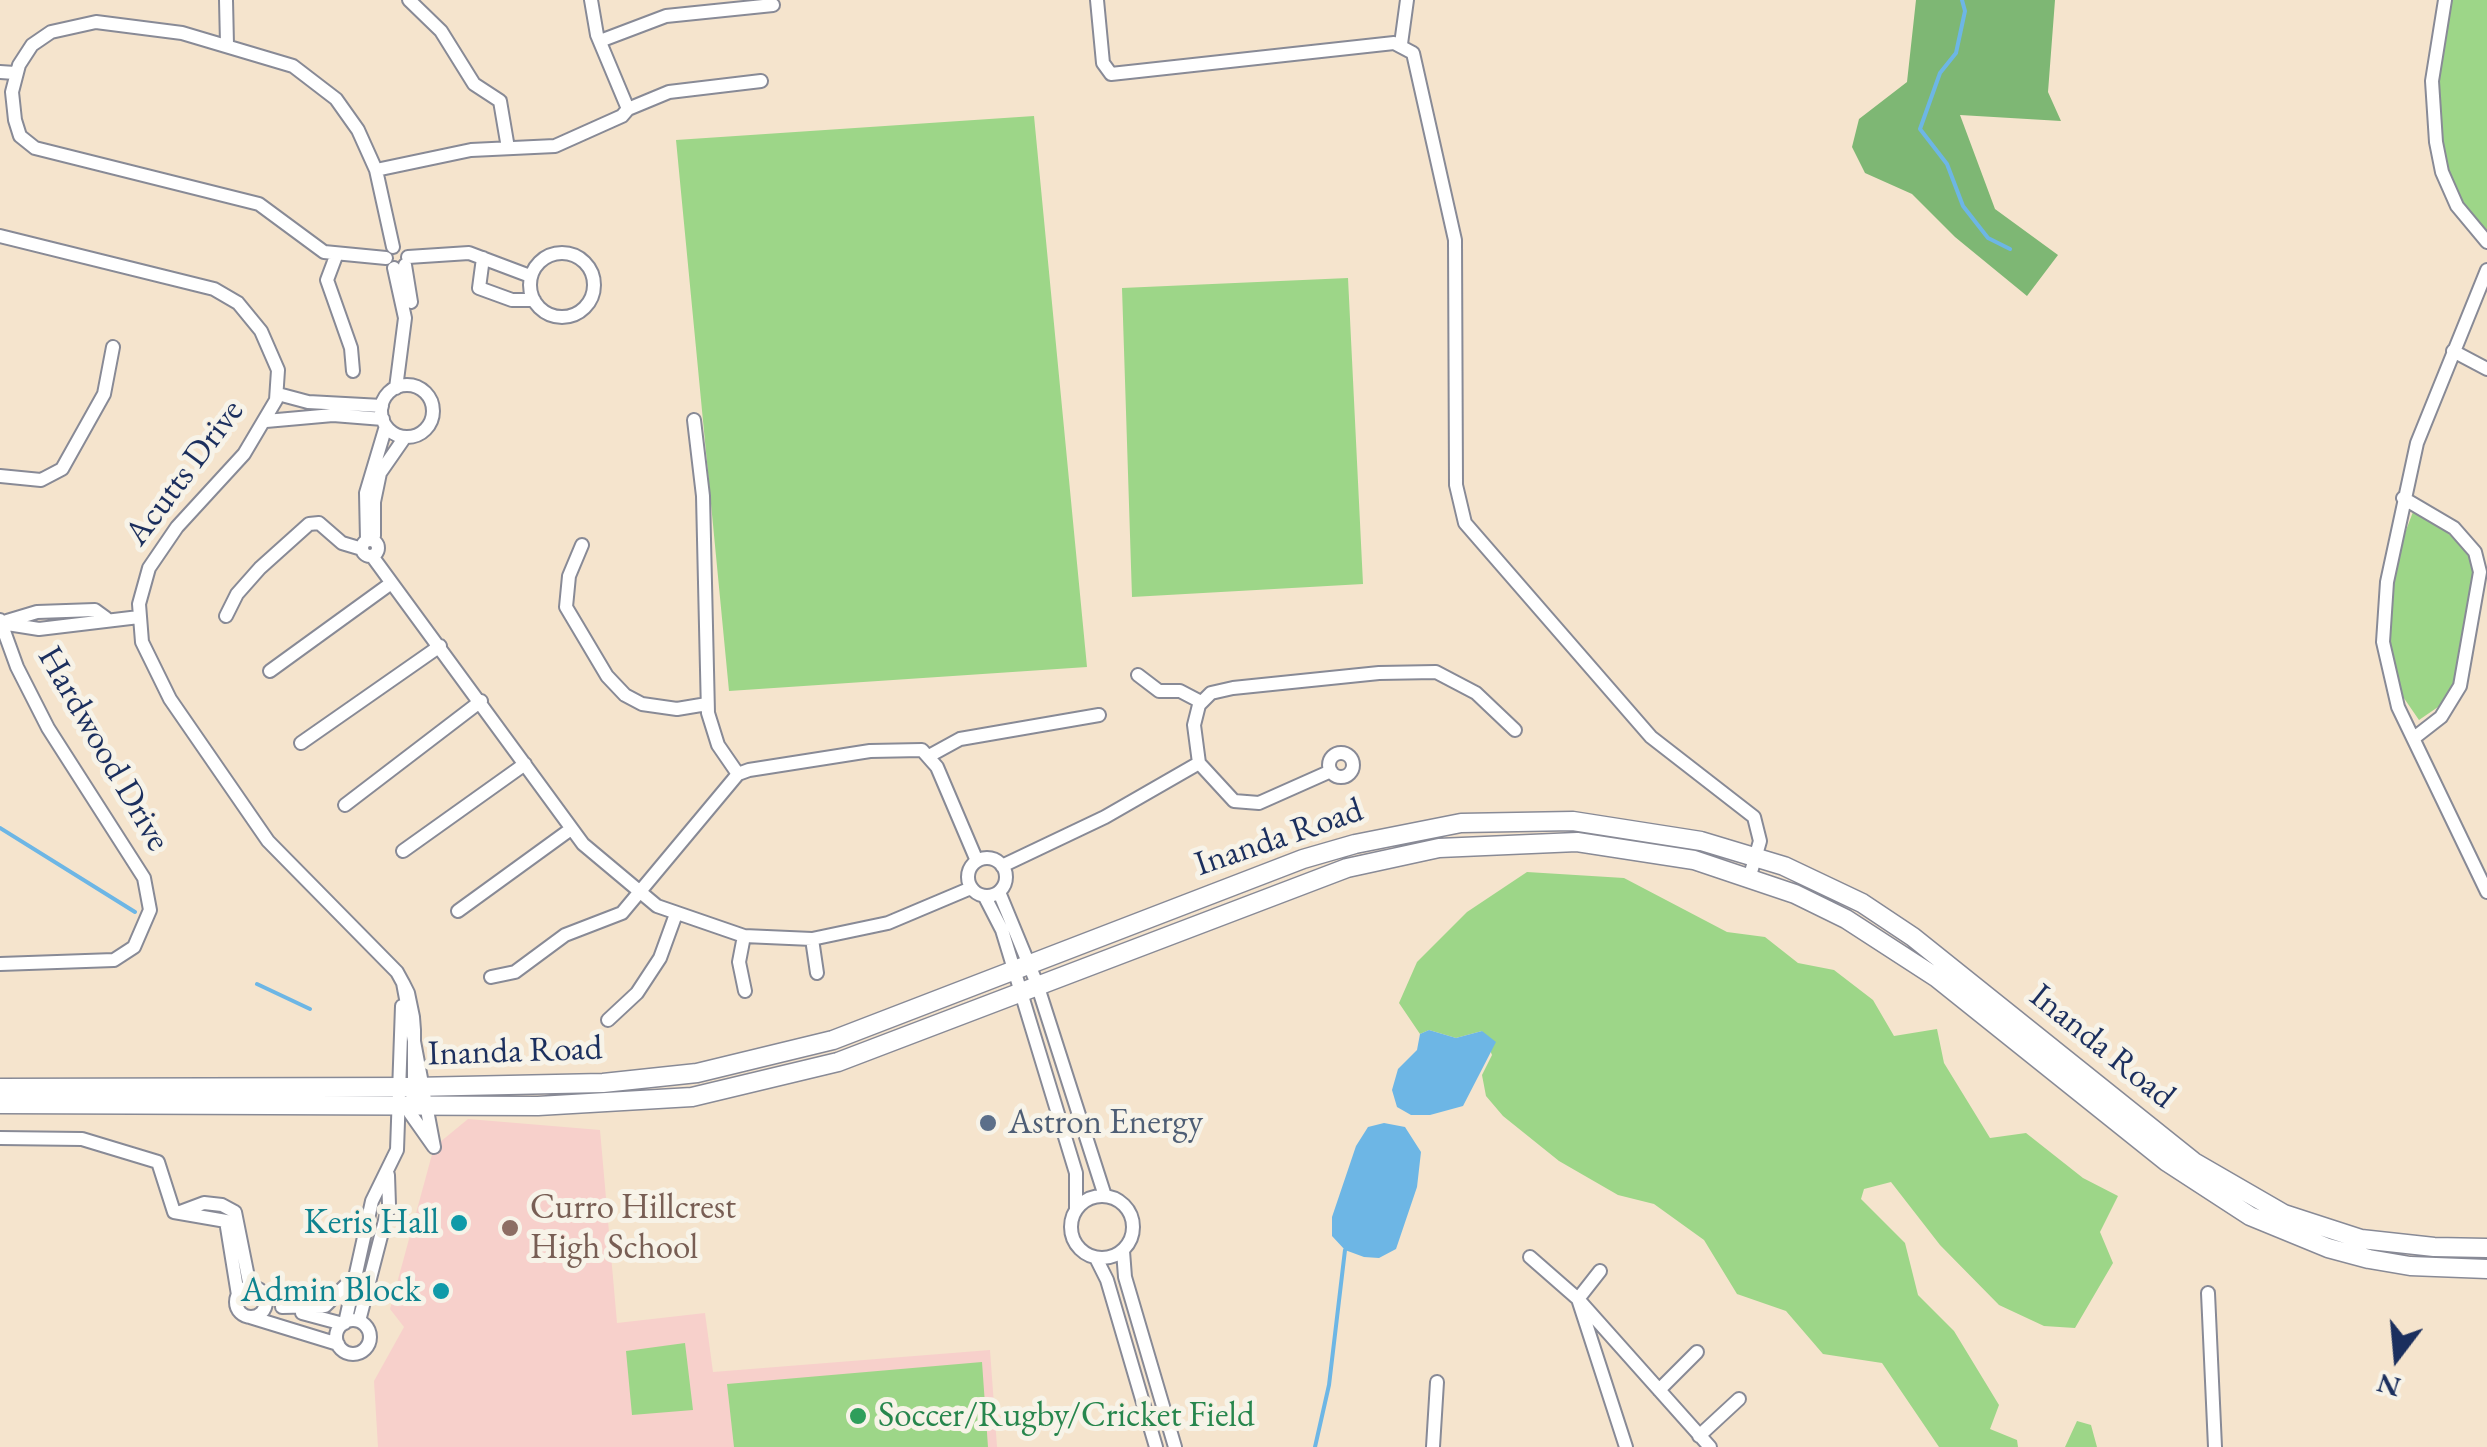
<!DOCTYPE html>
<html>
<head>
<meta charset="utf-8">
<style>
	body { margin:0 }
	#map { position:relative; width:2487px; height:1447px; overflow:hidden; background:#f5e4cd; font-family:"EB Garamond",serif }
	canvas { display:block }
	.north { position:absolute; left:2347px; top:1307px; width:100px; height:100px; -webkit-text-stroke:8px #f7f3e8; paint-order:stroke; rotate:196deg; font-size:28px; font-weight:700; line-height:40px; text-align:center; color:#1b2f5e }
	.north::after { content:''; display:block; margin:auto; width:35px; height:45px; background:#1b2f5e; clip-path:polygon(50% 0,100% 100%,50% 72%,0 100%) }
</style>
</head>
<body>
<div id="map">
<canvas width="2487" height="1447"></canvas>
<div class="north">N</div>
</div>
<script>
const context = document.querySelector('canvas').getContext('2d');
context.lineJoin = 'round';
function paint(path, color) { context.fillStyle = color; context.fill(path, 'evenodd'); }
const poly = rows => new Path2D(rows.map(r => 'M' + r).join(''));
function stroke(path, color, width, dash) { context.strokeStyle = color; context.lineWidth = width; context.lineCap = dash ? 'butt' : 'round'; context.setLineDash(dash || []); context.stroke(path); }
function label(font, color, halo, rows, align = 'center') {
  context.font = font + ' "EB Garamond",serif'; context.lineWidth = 10; context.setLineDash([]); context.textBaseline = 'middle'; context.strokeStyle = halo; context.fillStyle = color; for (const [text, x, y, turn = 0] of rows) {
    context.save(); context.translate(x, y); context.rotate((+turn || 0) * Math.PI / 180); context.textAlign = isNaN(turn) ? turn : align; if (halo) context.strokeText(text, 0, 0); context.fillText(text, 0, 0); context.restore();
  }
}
const built = poly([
	[468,1119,600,1130,617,1323,705,1313,713,1372,990,1350,997,1447,378,1447,374,1381,404,1327,390,1309,434,1147]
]);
const green = poly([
	[2448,0,2487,0,2487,232,2464,206,2441,167,2433,93],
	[1034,116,1087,667,729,691,676,140],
	[1348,278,1363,584,1132,597,1122,288],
	[2416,504,2479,562,2457,694,2419,720,2388,675,2389,575],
	[1527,872,1624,878,1727,932,1765,937,1798,963,1834,970,1873,1000,1894,1036,1937,1029,1944,1063,1990,1138,2026,1133,2083,1178,2118,1196,2100,1232,2113,1263,2075,1328,2044,1326,1999,1305,1940,1245,1891,1182,1864,1189,1861,1199,1905,1243,1918,1295,1954,1331,1999,1405,1990,1429,2017,1440,2018,1447,1939,1447,1882,1363,1823,1354,1786,1311,1737,1294,1704,1240,1654,1204,1618,1195,1559,1161,1503,1116,1486,1096,1482,1075,1492,1055,1482,1031,1456,1038,1429,1030,1420,1034,1399,1003,1417,962,1467,912],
	[685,1343,693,1410,632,1415,626,1351],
	[982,1362,988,1447,734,1447,727,1384],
	[2077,1421,2091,1425,2097,1447,2065,1447]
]);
const forest = poly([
	[1916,0,2055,0,2048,92,2061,121,1960,115,1995,209,2058,255,2027,296,1955,237,1912,194,1865,173,1852,147,1859,119,1907,82]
]);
const water = poly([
	[1429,1030,1456,1038,1482,1031,1496,1042,1463,1106,1430,1115,1411,1115,1397,1107,1392,1090,1398,1069,1417,1050,1420,1034],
	[1384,1123,1405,1127,1421,1152,1417,1187,1396,1249,1379,1258,1364,1257,1345,1250,1332,1236,1332,1217,1356,1146,1368,1127]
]);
const stream = poly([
	[1962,0,1965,11,1956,53,1940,73,1920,129,1947,164,1963,206,1988,238,2010,249],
	[0,828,135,912],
	[257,984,310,1009],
	[1315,1447,1329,1385,1345,1250]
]);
const minor = poly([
	[226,0,227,44],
	[409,0,441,31,474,84,500,101,508,148],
	[1097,0,1103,63,1111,74,1394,43,1413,53,1455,240,1456,485,1465,523,1651,737,1754,817,1760,841,1749,879],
	[2445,0,2432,81,2436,142,2442,172,2457,206,2487,242],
	[600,41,666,16,773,5],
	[1401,44,1407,0],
	[0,72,15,73],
	[628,109,669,92,761,81],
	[376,170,471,150,555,146,622,116,628,109,597,35,591,0],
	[0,236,214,289,238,303,261,331,278,370,276,400,244,454,177,527,149,568,139,604,142,642,170,699,268,841,397,972,403,983,408,993,413,1017,414,1030,414,1087,410,1113,434,1147,403,983],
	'530 285a32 32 0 1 1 64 0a32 32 0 1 1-64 0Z',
	[336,256,327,280,351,348,353,371],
	[408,257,469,253,530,276],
	[386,258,324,252,259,204,35,148,20,136,15,120,12,92,19,65,32,45,51,32,96,22,182,33,293,66,336,99,358,130,376,170,393,247],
	[483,258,479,288,512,300,534,300],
	[405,265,411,302],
	[394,268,405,318,396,388],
	[2487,270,2417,443,2387,582,2383,642,2398,707,2487,892],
	[2453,351,2487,369],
	'381 411a26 26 0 1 1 52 0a26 26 0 1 1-52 0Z',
	[278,394,308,402,382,406],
	[694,420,703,496,708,713,718,745,738,774],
	[266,421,333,415,383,419],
	[0,476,41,480,62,469,104,394,113,347],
	[2403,498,2454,528,2475,552,2480,572,2460,686,2441,717,2414,738],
	[374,536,374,502,380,473,405,437],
	'362 548a8 8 0 1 1 16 0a8 8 0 1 1-16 0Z',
	[367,540,366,493,386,426],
	[582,545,569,576,566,607,607,676,625,695,642,704,677,709,707,704],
	[372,556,583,844,657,906,744,936,812,939,888,923,971,888],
	[226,616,237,594,260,568,309,524,319,523,342,543,362,549],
	[0,620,17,667,48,728,144,878,150,910,134,947,114,960,0,964],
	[7,621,37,612,95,610,106,618],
	[1,623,39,629,139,617],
	[270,671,390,584],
	[1138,675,1159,691,1180,691,1201,702],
	[301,743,440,646],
	'1329 765a12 12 0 1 1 24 0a12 12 0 1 1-24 0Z',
	[929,756,960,739,1099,715],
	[1331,771,1259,803,1234,801,1199,763,1194,725,1199,705,1211,693,1233,688,1379,673,1436,672,1476,693,1515,730],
	[345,805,481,701],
	[403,851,525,764],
	'968 877a19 19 0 1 1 38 0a19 19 0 1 1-38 0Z',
	[1002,866,1105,817,1199,763],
	[999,892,1037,984,1105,1196],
	[985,897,1002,930,1076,1173,1076,1209],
	[458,911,571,829],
	[744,936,739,962,745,991],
	[812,939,817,973],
	[491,977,515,972,565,935,622,913,738,774,749,770,870,751,922,750,937,767,977,861],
	[608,1020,637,993,660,958,676,914],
	[0,1138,82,1139,158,1162,174,1212,226,1221,238,1295],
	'1071 1227a31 31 0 1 1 62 0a31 31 0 1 1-62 0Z',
	[180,1212,204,1203,222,1205,235,1212,250,1287],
	[1123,1251,1125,1277,1175,1447],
	[1530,1257,1578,1299,1710,1447],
	[1096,1258,1107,1280,1156,1447],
	[1600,1271,1578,1299,1626,1447],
	'236 1302a15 15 0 1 1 30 0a15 15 0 1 1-30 0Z',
	[2208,1293,2215,1447],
	[282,1307,325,1306,349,1282],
	[302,1313,343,1324],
	[250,1317,338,1344],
	'336 1337a17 17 0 1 1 34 0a17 17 0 1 1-34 0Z',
	[359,1321,389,1205,388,1175],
	[345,1323,372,1201,397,1150,402,1006],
	[1659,1390,1697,1352],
	[1699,1436,1739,1399],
	[1433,1447,1437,1382]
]);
const secondary = poly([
	[0,1088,414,1087,603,1083,697,1073,833,1040,1303,859,1355,844,1461,823,1573,821,1701,841,1784,866,1862,903,1913,937,2194,1162,2284,1214,2361,1239,2434,1247,2487,1248],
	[0,1104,538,1106,692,1097,838,1062,1347,868,1439,848,1577,842,1694,860,1795,894,1846,919,1937,978,2167,1162,2250,1216,2328,1248,2369,1259,2410,1266,2487,1269]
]);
const markers = [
	[988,1123,10,"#5c6f8a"],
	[459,1223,10,"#0f9aa8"],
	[510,1228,10,"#8d6e63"],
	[441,1291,10,"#0f9aa8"],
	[858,1416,10,"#2e9e5b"]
];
const streetNames = [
	["Acutts Drive",185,473,-53],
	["Hardwood Drive",103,749,60],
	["Inanda Road",1279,838,-19],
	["Inanda Road",2102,1047,39],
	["Inanda Road",515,1052,-2]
];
const serviceNames = [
	["Astron Energy",1008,1123]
];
const educationNames = [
	["Curro Hillcrest",530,1208],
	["High School",530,1248]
];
const cultureNames = [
	["Keris Hall",439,1223],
	["Admin Block",421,1291]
];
const leisureNames = [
	["Soccer/Rugby/Cricket Field",878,1416]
];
paint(built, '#f7d0cb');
paint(green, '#9dd688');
paint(forest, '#7eb774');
paint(water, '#6db6e5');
stroke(stream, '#6db6e5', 4);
stroke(minor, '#888a96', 16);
stroke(secondary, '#888a96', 21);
stroke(minor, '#fff', 12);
stroke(secondary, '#fff', 18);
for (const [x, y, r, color] of markers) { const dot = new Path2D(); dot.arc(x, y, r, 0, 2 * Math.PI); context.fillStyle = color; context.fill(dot); stroke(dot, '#f7f3e8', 4); }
label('35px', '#1b2f5e', '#f7f3e8', streetNames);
label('35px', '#4e5e75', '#f7f3e8', serviceNames, 'left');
label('35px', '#785e54', '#f7f3e8', educationNames, 'left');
label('35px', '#0d838f', '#f7f3e8', cultureNames, 'right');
label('35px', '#27864d', '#f7f3e8', leisureNames, 'left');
</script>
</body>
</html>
